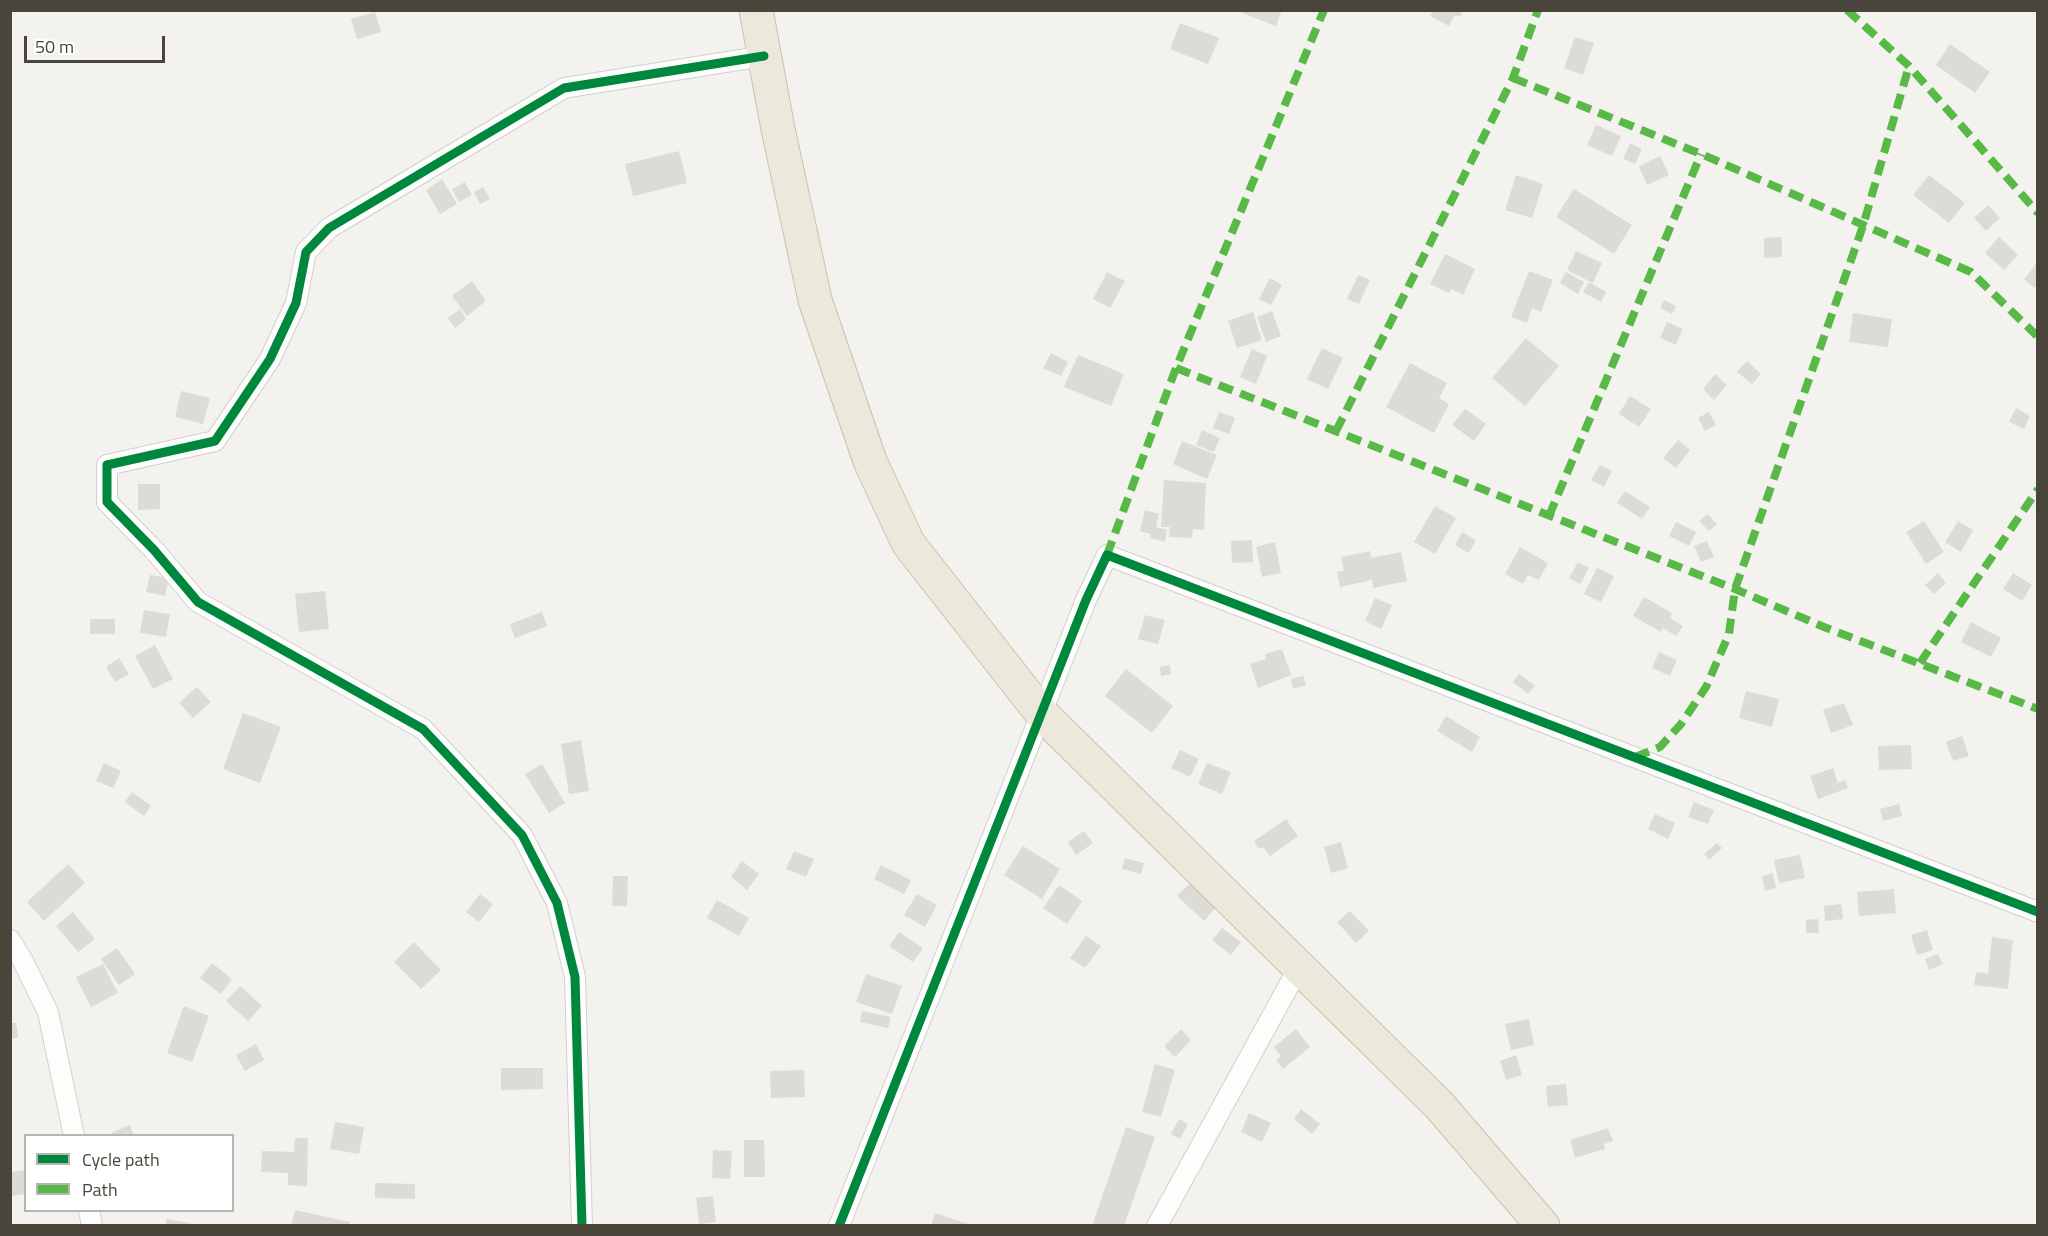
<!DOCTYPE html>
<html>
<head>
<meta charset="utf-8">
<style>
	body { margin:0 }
	#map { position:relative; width:2048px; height:1236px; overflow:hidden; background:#f3f2ee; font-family:"Titillium Web",sans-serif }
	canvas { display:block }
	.frame { position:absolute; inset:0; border:12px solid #49453a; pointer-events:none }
	.legend { position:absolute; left:24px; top:1134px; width:210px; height:78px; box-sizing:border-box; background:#fff; border:2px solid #b6b5b0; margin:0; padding:8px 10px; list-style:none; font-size:18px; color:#49453a }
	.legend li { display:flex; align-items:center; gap:12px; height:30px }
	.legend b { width:30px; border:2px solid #b6b5b0 }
	.scale { position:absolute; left:24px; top:36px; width:141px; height:27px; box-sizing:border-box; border:3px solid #49453a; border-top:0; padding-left:8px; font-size:18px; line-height:21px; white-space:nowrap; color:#49453a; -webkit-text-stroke:4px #fff; paint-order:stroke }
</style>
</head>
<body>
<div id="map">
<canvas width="2048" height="1236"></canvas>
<div class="frame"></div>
<ul class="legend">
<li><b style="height:8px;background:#00873e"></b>Cycle path</li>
<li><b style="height:8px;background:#58b947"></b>Path</li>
</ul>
<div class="scale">50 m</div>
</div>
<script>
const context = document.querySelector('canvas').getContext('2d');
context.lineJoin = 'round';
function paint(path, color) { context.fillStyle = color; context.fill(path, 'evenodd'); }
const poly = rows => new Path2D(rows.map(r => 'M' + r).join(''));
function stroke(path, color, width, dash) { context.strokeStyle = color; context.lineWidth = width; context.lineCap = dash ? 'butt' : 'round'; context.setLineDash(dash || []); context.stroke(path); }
const building = poly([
	[1235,10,1282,10,1276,26],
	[1433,10,1463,10,1460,17,1455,15,1449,26,1430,16],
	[375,12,381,32,357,39,351,19],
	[1180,23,1219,38,1208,64,1170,49],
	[1575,37,1594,43,1583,75,1564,68],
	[1950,44,1990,72,1975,93,1936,65],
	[1596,125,1621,136,1612,156,1587,145],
	[1630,143,1642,149,1635,164,1623,159],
	[679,151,687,183,633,196,625,164],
	[1660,156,1669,175,1647,185,1639,166],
	[1516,175,1543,184,1532,218,1505,210],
	[1929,175,1965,203,1949,223,1913,195],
	[442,179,457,204,440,214,426,190],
	[465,182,472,195,459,202,452,189],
	[483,187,490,199,480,204,474,192],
	[1574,189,1632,225,1614,254,1556,217],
	[1988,205,2000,218,1986,231,1974,218],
	[1782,237,1782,257,1764,258,1764,238],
	[1999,237,2018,255,2004,270,1985,253],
	[1576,251,1602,263,1593,283,1567,270],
	[1445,254,1475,269,1463,295,1451,289,1449,293,1430,284],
	[2038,262,2038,284,2034,288,2024,279],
	[1529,271,1553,280,1541,312,1532,308,1527,323,1511,317],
	[1107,272,1125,281,1110,308,1093,299],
	[1566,272,1584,282,1578,294,1560,283],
	[1358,275,1370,280,1359,304,1347,299],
	[1270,278,1282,285,1271,305,1259,299],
	[472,281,486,301,467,316,452,296],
	[1589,282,1606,292,1601,302,1583,292],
	[1664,300,1676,306,1672,314,1660,308],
	[460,309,466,319,455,328,448,318],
	[1272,311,1281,336,1266,342,1257,317],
	[1253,312,1262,340,1237,348,1228,321],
	[1853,313,1892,319,1888,347,1849,342],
	[1667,322,1683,329,1676,345,1660,338],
	[1526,338,1559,366,1525,406,1492,378],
	[1322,348,1343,358,1328,389,1307,379],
	[1252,349,1267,356,1256,384,1240,377],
	[1051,353,1068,362,1061,376,1043,368],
	[1078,355,1124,374,1111,406,1064,387],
	[1747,361,1761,374,1752,384,1737,372],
	[1410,363,1447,383,1439,398,1449,404,1434,433,1386,407],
	[1715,374,1727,385,1714,400,1703,389],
	[181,391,210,398,203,424,175,417],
	[1630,396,1651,409,1639,427,1619,414],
	[2016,408,2030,416,2024,429,2009,422],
	[1465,409,1486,424,1474,441,1452,425],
	[1219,412,1235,418,1229,434,1213,428],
	[1709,412,1716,425,1705,431,1698,418],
	[1202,430,1220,438,1214,452,1196,445],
	[1678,440,1690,450,1676,468,1663,458],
	[1182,441,1217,455,1207,479,1173,464],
	[1600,465,1612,471,1604,487,1591,480],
	[1164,480,1206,483,1204,530,1193,529,1192,538,1169,537,1170,527,1161,527],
	[138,484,160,484,160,509,138,510],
	[1625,491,1650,507,1642,519,1617,503],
	[1435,506,1456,518,1435,554,1414,542],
	[1145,510,1159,514,1156,527,1167,530,1165,542,1150,538,1151,534,1140,531],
	[1708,514,1717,524,1709,531,1699,521],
	[1924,521,1944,552,1926,564,1906,532],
	[1958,521,1973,530,1961,552,1945,542],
	[1676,522,1696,532,1689,546,1669,536],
	[1462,532,1476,540,1469,553,1455,545],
	[1252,540,1253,562,1232,563,1231,541],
	[1707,541,1714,557,1701,562,1694,546],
	[1275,542,1281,573,1262,577,1256,547],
	[1520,547,1548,563,1539,580,1528,575,1523,584,1505,574],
	[1370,551,1371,558,1401,552,1407,581,1373,588,1372,580,1340,587,1337,572,1344,571,1341,557],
	[1578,562,1589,568,1580,584,1569,578],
	[1597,568,1614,576,1601,602,1584,594],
	[1938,573,1946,583,1934,594,1925,585],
	[2013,573,2032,585,2022,601,2003,589],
	[150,575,169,578,165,596,146,592],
	[325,591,329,629,299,632,295,594],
	[1644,597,1672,613,1670,618,1683,626,1676,636,1663,628,1661,632,1633,616],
	[1375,598,1392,605,1381,629,1365,621],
	[144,610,170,614,166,637,140,633],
	[542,612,547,626,515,638,510,624],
	[1145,615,1165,620,1158,644,1138,639],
	[90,619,115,619,115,634,90,634],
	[1971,622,2001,638,1991,657,1961,642],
	[155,645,173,679,153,689,135,656],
	[1282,649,1291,675,1258,688,1250,664,1266,659,1265,654],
	[1659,652,1677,660,1670,676,1652,668],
	[119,658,129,674,115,682,106,667],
	[1170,665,1171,674,1161,676,1160,667],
	[1126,669,1173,706,1152,733,1105,696],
	[1519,674,1535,686,1528,694,1513,682],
	[1303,676,1306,685,1293,689,1291,679],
	[197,687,211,702,193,718,179,703],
	[1746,691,1779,699,1772,727,1739,718],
	[1844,703,1853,725,1831,733,1823,710],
	[243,713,281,727,260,783,223,769],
	[1446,716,1480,737,1472,752,1437,731],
	[1962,736,1969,756,1953,761,1946,742],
	[581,740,589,791,569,794,561,744],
	[1911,745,1912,769,1879,770,1878,746],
	[1180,750,1199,759,1190,777,1171,768],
	[104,763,121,771,113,788,96,781],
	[1207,763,1231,772,1222,794,1198,784],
	[542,764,565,803,549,813,525,774],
	[1833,768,1838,783,1845,780,1848,788,1818,799,1810,776],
	[132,792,151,806,144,816,125,802],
	[1694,802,1714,810,1708,824,1688,817],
	[1899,804,1902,816,1883,821,1880,809],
	[1655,814,1675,823,1668,839,1648,829],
	[1286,819,1298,836,1270,856,1263,847,1259,849,1254,841],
	[1084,831,1093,843,1076,855,1068,842],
	[1341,842,1348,868,1331,873,1324,847],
	[1717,843,1722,848,1709,860,1704,854],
	[1023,846,1060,869,1042,899,1004,875],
	[794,851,814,859,806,877,786,869],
	[1800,855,1805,878,1779,883,1774,860],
	[1125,858,1144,863,1141,874,1122,869],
	[742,861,759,874,747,890,731,877],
	[68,864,85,883,44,921,27,902],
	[881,865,911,880,904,894,874,879],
	[1773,873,1776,888,1765,891,1762,876],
	[613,876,628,876,627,906,612,906],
	[1192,881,1218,905,1204,921,1177,896],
	[1059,885,1082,901,1067,924,1043,908],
	[1894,889,1896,913,1859,916,1857,892],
	[480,894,493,904,479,922,466,912],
	[917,894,937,905,925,927,904,915],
	[717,900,749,918,739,936,707,918],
	[1841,904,1843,919,1825,921,1824,906],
	[1350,911,1369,931,1356,943,1337,922],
	[73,912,95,939,78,952,56,926],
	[1818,919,1819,933,1806,933,1806,920],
	[1222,928,1241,942,1231,955,1212,940],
	[1927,930,1933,950,1917,955,1911,935],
	[899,932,923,948,913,962,889,946],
	[1086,936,1101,946,1085,968,1070,958],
	[1992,937,2013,940,2008,989,1974,985,1976,972,1988,973],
	[414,942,441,970,421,989,394,962],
	[117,948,135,974,119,985,101,959],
	[1938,954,1943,964,1929,970,1925,959],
	[212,963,232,979,221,994,200,978],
	[103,964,118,993,91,1007,76,977],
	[866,974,902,986,892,1014,856,1002],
	[240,986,262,1006,248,1021,226,1001],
	[184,1006,209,1016,192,1062,167,1053],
	[862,1011,891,1017,888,1028,860,1022],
	[1529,1019,1534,1045,1511,1050,1505,1024],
	[10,1023,16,1023,18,1038,10,1039],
	[1181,1029,1191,1040,1175,1057,1164,1046],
	[1296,1029,1310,1047,1283,1069,1276,1060,1281,1056,1274,1047],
	[256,1044,264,1060,245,1071,236,1055],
	[1516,1055,1522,1075,1506,1080,1500,1061],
	[1155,1064,1175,1070,1161,1117,1142,1112],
	[501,1068,543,1068,543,1089,501,1090],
	[804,1070,805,1097,771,1098,770,1071],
	[1566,1084,1568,1105,1548,1107,1546,1086],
	[1301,1109,1320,1124,1312,1134,1294,1119],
	[1249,1113,1271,1123,1262,1142,1241,1132],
	[1179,1119,1188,1124,1180,1139,1171,1134],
	[335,1122,364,1127,359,1154,330,1149],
	[130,1125,134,1136,112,1136,111,1133],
	[1126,1127,1155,1137,1124,1226,1092,1226],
	[1608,1128,1613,1141,1604,1144,1605,1149,1575,1158,1570,1140],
	[295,1138,308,1138,307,1186,288,1185,288,1173,261,1172,262,1151,294,1152],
	[744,1140,764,1140,765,1177,744,1177],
	[713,1150,732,1151,730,1179,712,1178],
	[26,1170,26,1194,10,1196,10,1172],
	[375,1183,415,1184,415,1199,375,1198],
	[713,1196,716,1222,699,1224,696,1198],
	[295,1210,350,1222,349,1226,291,1226],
	[935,1213,971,1225,970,1226,931,1226],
	[166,1219,190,1223,190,1226,166,1226]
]);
const street = poly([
	[10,940,23,961,48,1012,74,1136],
	[89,1210,92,1226],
	[582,1226,575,977,557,903,522,835,423,729,198,602,154,550,107,502,107,465,215,441,270,359,296,303,306,252,329,228,564,88,764,56],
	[839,1226,1086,600,1107,555,2038,912],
	[1157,1226,1299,967]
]);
const highway = poly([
	[756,10,778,129,815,300,870,461,908,543,1042,714,1439,1105,1543,1226]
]);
const quiet = poly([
	[1847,10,1909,66,2038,213],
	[1513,78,1701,154,1971,272,2036,335,2038,340],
	[1176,368,1735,589,1824,627,2038,709],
	[1336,431,1513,78,1538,10],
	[1549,516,1701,154],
	[1107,555,1176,368,1324,10],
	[1920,663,2038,489],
	[1635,757,1660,747,1681,724,1706,687,1729,634,1735,589,1863,226,1909,66]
]);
const cycleway = poly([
	[582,1226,575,977,557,903,522,835,423,729,198,602,154,550,107,502,107,465,215,441,270,359,296,303,306,252,329,228,564,88,764,56],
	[839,1226,1086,600,1107,555,2038,912]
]);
paint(building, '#dddbd6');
stroke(street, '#d1d0cc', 22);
stroke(highway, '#c9c2ab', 35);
stroke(street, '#fdfdfc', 20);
stroke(highway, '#ece9dc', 33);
stroke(quiet, '#58b947', 8, [15, 8]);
stroke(cycleway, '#00873e', 9);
</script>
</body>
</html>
